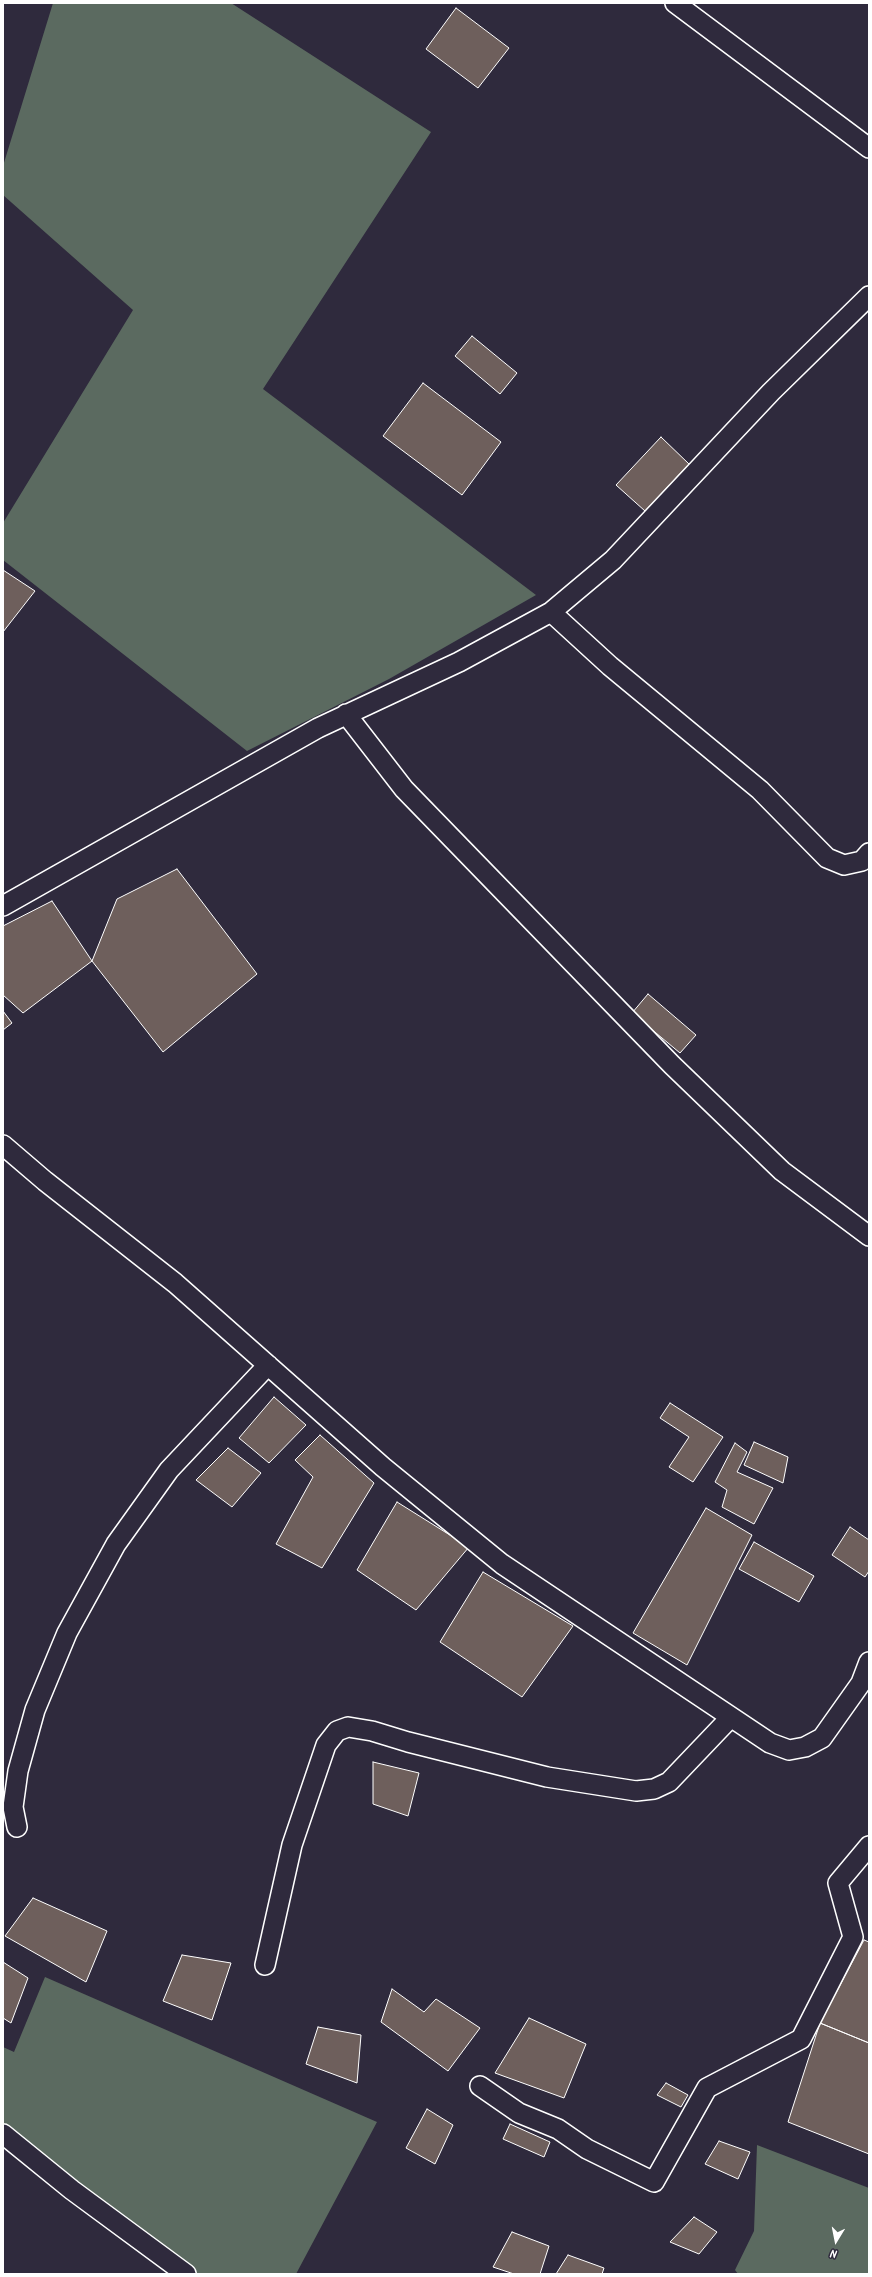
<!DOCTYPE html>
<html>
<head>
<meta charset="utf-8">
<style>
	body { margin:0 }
	#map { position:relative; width:872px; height:2277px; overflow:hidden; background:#2f2a3d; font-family:Kalam,sans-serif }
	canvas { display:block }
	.frame { position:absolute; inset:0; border:4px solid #fff; pointer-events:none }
	.north { position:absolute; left:816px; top:2221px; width:40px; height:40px; -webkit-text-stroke:3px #2f2a3d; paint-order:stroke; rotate:190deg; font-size:11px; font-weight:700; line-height:16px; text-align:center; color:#fff }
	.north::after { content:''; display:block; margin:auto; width:14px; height:18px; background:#fff; clip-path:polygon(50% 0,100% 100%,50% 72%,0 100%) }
</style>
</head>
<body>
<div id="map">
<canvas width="872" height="2277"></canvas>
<div class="frame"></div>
<div class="north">N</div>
</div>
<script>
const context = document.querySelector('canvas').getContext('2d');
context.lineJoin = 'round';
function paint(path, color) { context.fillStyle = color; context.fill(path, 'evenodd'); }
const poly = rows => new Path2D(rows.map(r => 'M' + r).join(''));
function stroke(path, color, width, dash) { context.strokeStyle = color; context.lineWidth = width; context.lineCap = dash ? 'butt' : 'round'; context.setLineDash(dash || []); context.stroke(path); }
const green = poly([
	[53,3,231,3,431,132,263,389,536,595,389,679,247,751,3,560,3,523,133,310,3,195,3,166],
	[45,1977,377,2122,296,2274,194,2274,86,2192,3,2123,3,2047,14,2052],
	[757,2145,869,2188,869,2274,738,2274,735,2270,754,2231]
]);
const building = poly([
	[456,8,509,48,478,88,426,49,456,8],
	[472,336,517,373,500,394,455,356,472,336],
	[423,383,501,442,462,495,383,436,423,383],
	[661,437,689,464,645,511,616,485,661,437],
	[3,570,35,591,3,632,3,570],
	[177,869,257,974,163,1052,92,961,117,899,177,869],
	[52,901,92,961,23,1013,3,995,3,926,52,901],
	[648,994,696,1035,680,1053,632,1013,648,994],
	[3,1011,12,1023,3,1030,3,1011],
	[274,1397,306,1425,269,1463,239,1438,274,1397],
	[670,1403,723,1437,693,1482,669,1467,689,1437,660,1418,670,1403],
	[320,1435,374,1483,322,1568,276,1544,313,1477,295,1460,320,1435],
	[754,1442,788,1457,783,1483,744,1465,754,1442],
	[735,1443,747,1452,737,1472,773,1488,754,1524,722,1507,727,1490,715,1482,735,1443],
	[228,1448,261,1473,232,1507,196,1480,228,1448],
	[397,1502,469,1547,416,1610,357,1570,397,1502],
	[706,1508,752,1535,687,1665,633,1633,706,1508],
	[850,1527,869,1540,869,1571,865,1577,832,1555,850,1527],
	[754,1542,814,1576,799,1602,739,1569,754,1542],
	[483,1572,573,1626,522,1697,440,1642,483,1572],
	[373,1762,419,1773,408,1816,373,1804,373,1762],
	[33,1898,107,1931,86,1982,5,1936,33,1898],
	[864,1940,869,1942,869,2043,820,2023,864,1940],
	[182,1955,231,1963,212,2020,163,2001,182,1955],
	[3,1962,28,1978,11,2023,3,2018,3,1962],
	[392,1989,424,2012,436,1999,480,2028,448,2071,381,2022,392,1989],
	[529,2018,586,2044,564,2098,495,2073,529,2018],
	[820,2023,869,2043,869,2154,788,2122,820,2023],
	[318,2027,361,2035,357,2083,306,2064,318,2027],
	[666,2083,688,2095,681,2107,657,2095,666,2083],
	[427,2109,453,2125,435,2164,406,2148,427,2109],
	[510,2124,550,2142,544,2157,503,2139,510,2124],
	[719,2141,750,2152,738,2179,705,2164,719,2141],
	[694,2217,717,2232,699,2254,670,2242,694,2217],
	[512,2232,549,2246,540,2274,514,2274,493,2267,512,2232],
	[568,2255,604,2268,602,2274,556,2274,568,2255]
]);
const minor = poly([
	[675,3,869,148],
	[551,612,610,666,760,790,827,858,844,865,862,861,869,853],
	[346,714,404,789,672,1065,782,1171,869,1236],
	[3,906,318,728,459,662,551,612,613,560,771,392,869,296],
	[3,1145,45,1181,175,1283,383,1467,502,1564,770,1743,789,1750,805,1747,822,1738,861,1683,869,1662],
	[17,1827,13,1807,18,1771,35,1710,67,1633,116,1544,169,1470,268,1365],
	[265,1965,292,1845,326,1745,337,1731,348,1727,372,1731,408,1742,547,1777,636,1791,654,1789,669,1782,731,1717],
	[480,2086,519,2113,558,2129,587,2149,654,2182,707,2088,801,2039,853,1937,838,1883,869,1846],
	[3,2134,72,2190,186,2274]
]);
paint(green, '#5b6a60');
paint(building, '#6e5f5c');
stroke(building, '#fff', 1);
stroke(minor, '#fff', 22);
stroke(minor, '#2f2a3d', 19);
</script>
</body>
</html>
